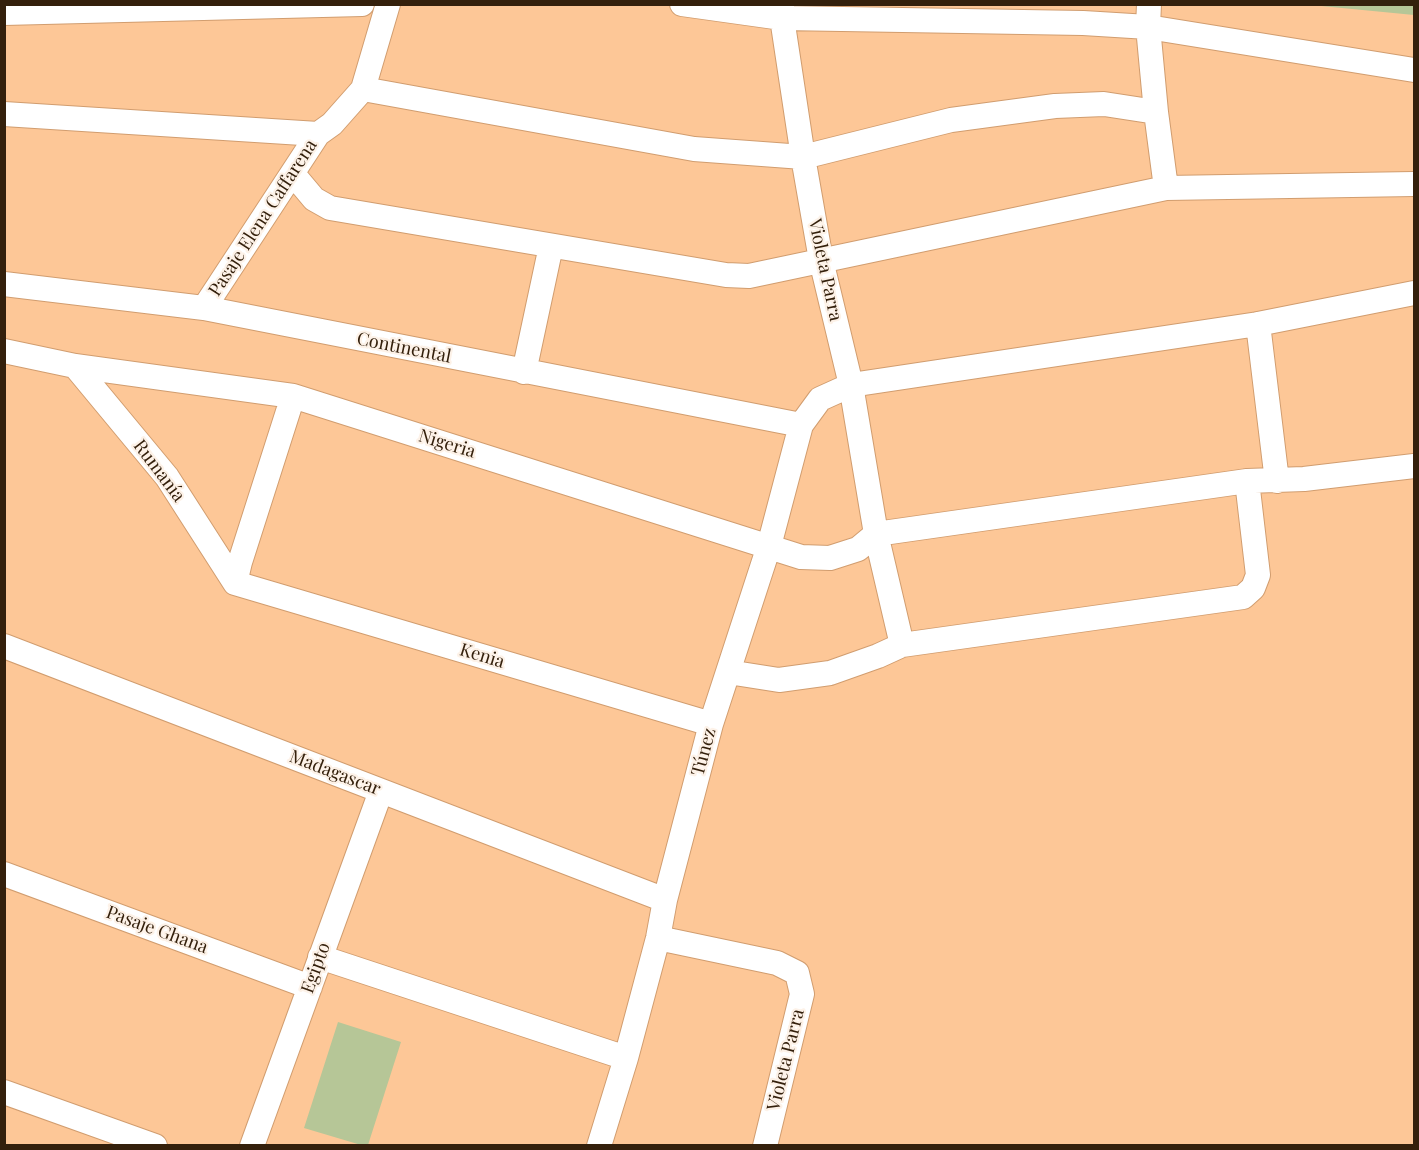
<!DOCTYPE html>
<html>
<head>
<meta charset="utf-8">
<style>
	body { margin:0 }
	#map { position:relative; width:1419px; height:1150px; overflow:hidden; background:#fdc797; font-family:"Playfair Display",serif }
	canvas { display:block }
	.frame { position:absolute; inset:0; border:6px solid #34200c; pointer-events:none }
</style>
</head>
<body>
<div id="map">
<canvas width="1419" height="1150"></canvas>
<div class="frame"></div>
</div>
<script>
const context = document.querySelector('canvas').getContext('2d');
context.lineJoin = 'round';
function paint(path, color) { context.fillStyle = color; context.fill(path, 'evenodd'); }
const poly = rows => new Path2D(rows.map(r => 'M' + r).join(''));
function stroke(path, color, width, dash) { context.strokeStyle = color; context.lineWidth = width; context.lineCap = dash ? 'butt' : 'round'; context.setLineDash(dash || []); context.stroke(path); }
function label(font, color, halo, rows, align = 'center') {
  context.font = font + ' "Playfair Display",serif'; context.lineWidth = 4.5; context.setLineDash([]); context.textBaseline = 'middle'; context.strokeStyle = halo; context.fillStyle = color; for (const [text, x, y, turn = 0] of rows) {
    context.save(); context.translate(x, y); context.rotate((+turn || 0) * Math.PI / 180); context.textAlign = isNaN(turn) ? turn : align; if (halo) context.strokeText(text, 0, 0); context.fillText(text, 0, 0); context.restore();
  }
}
const green = poly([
	[1311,5,1414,5,1414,15],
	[338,1022,401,1042,368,1145,361,1145,304,1128]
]);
const street = poly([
	[682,4,782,18,1083,23,1148,27,1414,70],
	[782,4,782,18,803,157,821,260,851,385,876,534,902,645,1243,597,1253,588,1258,575,1247,481],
	[1149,4,1148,27,1156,112,1166,188],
	[4,13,362,4],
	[363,89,694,149,803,157,951,120,1055,106,1104,104,1156,112],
	[4,114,318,134],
	[293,174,314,199,330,208,726,275,749,276,1166,188,1414,184],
	[4,284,204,308,801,425],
	[204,308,318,134,332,124,363,89,388,4],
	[1258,324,1277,481],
	[4,351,75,366,293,396,801,557,830,558,858,549,876,534],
	[75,366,167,477,235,583,240,562,293,396],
	[524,372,551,246],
	[876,534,1247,481,1304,479,1414,466],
	[235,583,711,724],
	[4,646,665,900],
	[728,672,779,680,830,673,878,656,902,645],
	[4,874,310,987],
	[658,938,777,963,797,973,802,994,765,1146],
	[320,957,626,1058],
	[4,1092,155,1146],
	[252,1146,381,791],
	[599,1146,626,1058,658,938,665,900,711,724,769,546,801,425,820,399,851,385,1258,324,1414,293]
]);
const streetNames = [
	["Pasaje Elena Caffarena",263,218,-57],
	["Violeta Parra",825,270,78],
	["Continental",404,348,11],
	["Nigeria",447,444,17],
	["Rumanía",159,471,53],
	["Kenia",482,656,17],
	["Túnez",704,752,-75],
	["Madagascar",335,773,21],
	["Pasaje Ghana",157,930,20],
	["Egipto",316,968,-70],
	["Violeta Parra",786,1060,-76]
];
paint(green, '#b6c697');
stroke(street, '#d19d6f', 26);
stroke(street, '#fff', 24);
label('18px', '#34200c', '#fdf2e8', streetNames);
</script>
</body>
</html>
